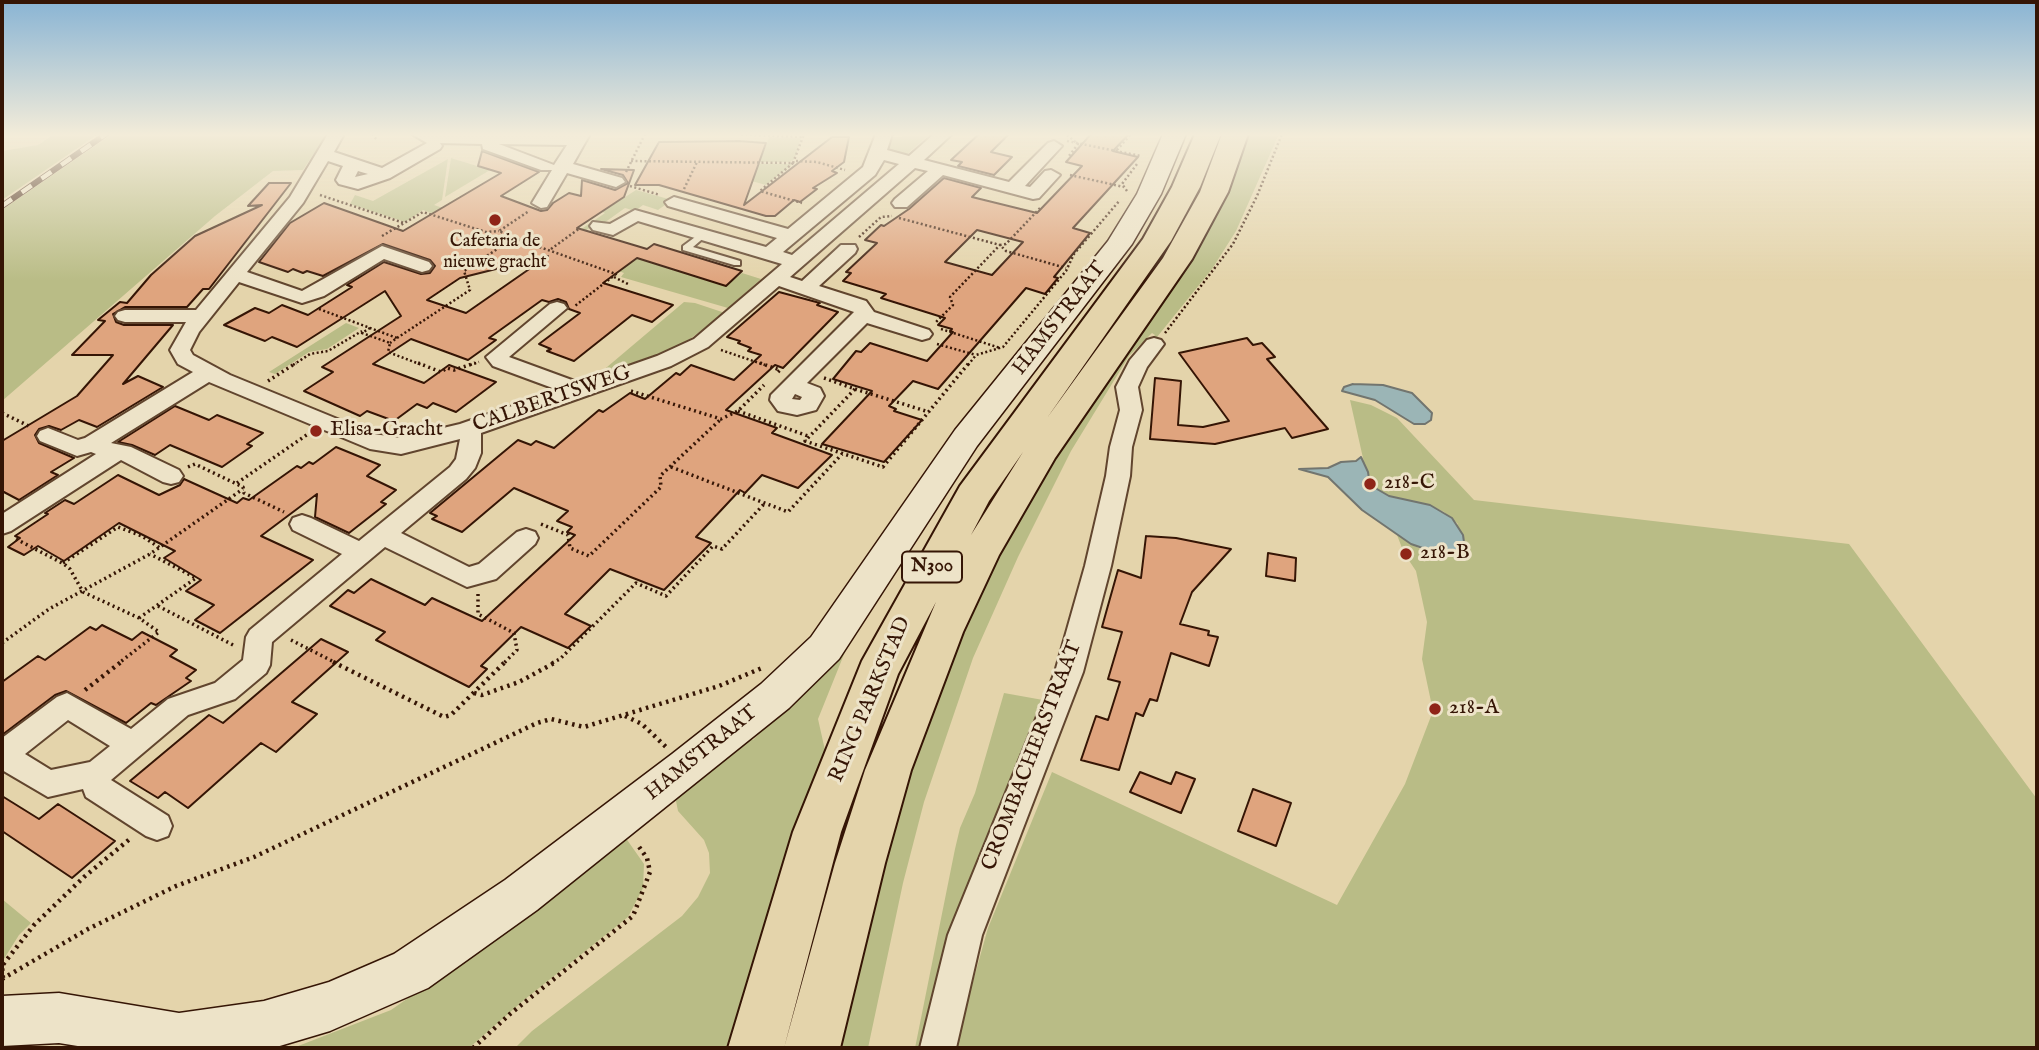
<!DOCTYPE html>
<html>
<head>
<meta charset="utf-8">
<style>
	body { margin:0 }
	#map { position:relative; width:2039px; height:1050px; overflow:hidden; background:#e4d4ab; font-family:"IM FELL English",serif }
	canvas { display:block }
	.frame { position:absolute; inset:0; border:4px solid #351505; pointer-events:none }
</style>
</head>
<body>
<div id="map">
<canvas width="2039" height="1050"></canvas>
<div class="frame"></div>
</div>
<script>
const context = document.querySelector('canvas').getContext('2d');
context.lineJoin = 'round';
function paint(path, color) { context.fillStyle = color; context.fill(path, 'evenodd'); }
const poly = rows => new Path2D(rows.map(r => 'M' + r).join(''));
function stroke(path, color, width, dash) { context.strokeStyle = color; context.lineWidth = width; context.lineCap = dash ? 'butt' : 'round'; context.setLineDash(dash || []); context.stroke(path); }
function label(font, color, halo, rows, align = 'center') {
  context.font = font + ' "IM FELL English",serif'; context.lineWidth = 6; context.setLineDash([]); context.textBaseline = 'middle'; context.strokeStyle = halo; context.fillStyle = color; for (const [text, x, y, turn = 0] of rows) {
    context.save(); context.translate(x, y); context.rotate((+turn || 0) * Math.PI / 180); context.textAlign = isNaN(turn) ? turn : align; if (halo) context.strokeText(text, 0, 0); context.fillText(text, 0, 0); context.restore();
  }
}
const green = poly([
	[54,134,98,134,2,200,2,151,38,145],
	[112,134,327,134,303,170,273,171,215,216,2,401,2,210],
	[903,134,930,134,906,155,886,151,890,137,902,137],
	[1249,134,1279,134,1236,231,1212,269,1157,337,1140,351,1155,335,1152,333,1129,356,1071,451,1018,557,973,658,924,802,903,883,868,1048,834,1048,881,848,979,583],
	[769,137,801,138,795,159,789,162,760,162],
	[451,158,490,170,445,197],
	[448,159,442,200,434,205,443,208,434,214,423,210,405,222,350,204,355,195,373,201],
	[705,163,793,164,766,185,715,171,683,193,696,168],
	[636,190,672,200,658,210,643,205,635,211,625,208,604,223,592,222,605,213,602,212],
	[590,223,594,225,567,243,629,264,637,258,726,286,742,273,761,279,728,308,621,277,624,273,555,248],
	[684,302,695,303,722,312,723,314,682,345,603,374,600,373],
	[346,323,359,328,327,349,309,352,275,374,269,372],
	[1350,400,1371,405,1397,418,1474,500,1849,544,2037,799,2037,1048,957,1048,965,1010,988,928,1052,772,1337,905,1405,784,1433,711,1422,659,1427,622,1416,571,1404,553,1397,535,1422,550,1458,524,1444,512,1430,505,1389,496,1369,485],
	[851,637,818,719,829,768,743,1048,515,1048,532,1031,682,916,698,897,710,873,709,853,704,840,678,811,676,801,680,785,742,734,753,740],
	[1004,693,1043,700,1046,708,942,982,927,1048,915,1048,955,849,960,828,975,793],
	[623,834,644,864,643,888,628,917,524,1000,469,1048,293,1048,391,1010,557,894],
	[2,899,31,923,19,935,2,962]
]);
const water = poly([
	[1353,384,1383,385,1412,393,1432,413,1431,420,1425,424,1414,424,1375,400,1342,391,1344,387,1353,384],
	[1361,457,1368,472,1370,485,1389,496,1430,505,1452,518,1463,535,1464,542,1460,548,1452,554,1443,555,1411,544,1362,510,1328,477,1299,469,1328,468,1341,462,1356,461,1361,457]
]);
const building = poly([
	[979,134,1009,134,991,152,1012,157,994,175,958,166,962,162,951,160,979,134],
	[1091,134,1129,134,1113,151,1138,157,1073,228,1090,233,1054,277,1058,278,1045,294,1026,288,938,389,913,381,889,406,896,409,894,411,922,420,884,462,822,444,872,391,833,379,856,351,861,352,870,343,927,361,953,332,950,331,952,329,938,325,945,318,881,298,886,294,843,281,851,273,846,272,877,243,865,240,881,225,884,226,909,209,944,178,981,188,972,197,1037,213,1082,166,1066,162,1091,134],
	[977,230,1023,242,992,275,945,262,977,230],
	[832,137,849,137,844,162,832,171,837,173,813,188,817,189,800,202,794,200,775,216,766,216,659,185,635,185,659,142,739,141,766,143,744,205,832,137],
	[482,151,539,172,501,196,541,211,547,210,553,203,569,193,581,196,582,180,615,190,628,183,623,175,601,169,634,170,624,197,577,228,647,249,654,244,742,271,726,286,637,258,603,283,673,305,652,322,632,315,574,361,547,351,551,349,539,344,580,313,569,309,566,302,558,299,549,302,542,300,489,338,496,340,468,360,411,339,373,364,424,383,449,365,496,382,456,412,433,403,427,408,417,404,394,421,367,411,360,416,304,391,333,372,322,367,401,316,385,291,297,347,272,337,265,341,224,325,255,308,269,313,282,305,308,315,352,287,347,285,384,262,421,274,430,273,435,266,430,260,383,244,323,276,307,271,303,273,293,269,288,272,259,262,290,223,324,203,403,231,501,173,478,166,482,151],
	[548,256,466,313,427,300,460,278,548,256],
	[269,183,291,183,209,289,203,289,187,307,125,307,113,314,116,322,124,325,173,325,123,384,138,376,163,387,97,427,79,420,61,430,49,426,39,429,35,435,39,443,74,458,51,472,58,475,19,500,2,491,2,441,77,396,113,355,72,355,105,321,98,320,120,302,127,303,151,275,195,236,262,205,248,206,269,183],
	[779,292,820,303,817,305,838,312,783,368,775,365,726,410,777,428,772,433,832,455,798,488,762,475,745,493,740,490,696,537,711,543,664,590,610,569,565,614,591,626,568,648,521,627,481,666,487,669,469,687,376,640,385,632,330,606,348,590,354,593,371,579,425,605,432,598,482,621,575,535,567,532,572,527,557,521,568,511,514,488,462,532,432,519,437,516,430,513,518,440,531,445,536,441,554,448,599,410,603,412,630,393,645,399,676,373,680,375,691,365,734,380,761,355,748,351,751,348,738,343,740,341,727,337,779,292],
	[1247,338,1253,345,1262,343,1275,357,1267,359,1328,429,1292,438,1285,428,1215,444,1150,439,1155,378,1181,381,1178,425,1203,427,1229,421,1179,353,1247,338],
	[175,406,209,420,217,415,263,433,247,444,252,446,222,467,170,445,155,455,132,445,118,442,175,406],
	[336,447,380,465,367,476,396,490,381,502,386,504,349,533,315,517,317,494,261,536,313,560,220,633,195,620,214,605,186,591,201,580,164,558,175,551,119,523,64,561,38,546,24,555,8,547,20,538,15,536,48,514,45,513,65,500,74,504,118,475,159,495,180,485,184,479,237,503,243,498,249,500,297,466,301,468,309,462,313,464,336,447],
	[1146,536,1176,538,1231,549,1192,592,1180,624,1209,631,1208,635,1218,637,1209,666,1171,653,1157,701,1150,699,1143,716,1136,713,1119,770,1081,760,1096,716,1108,720,1120,682,1108,679,1122,632,1102,627,1107,609,1118,570,1141,578,1146,536],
	[1268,553,1296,558,1295,581,1266,576,1268,553],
	[102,625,132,640,142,632,177,650,170,656,196,670,186,678,191,681,156,705,151,703,126,723,66,691,55,695,2,735,2,682,38,656,45,660,90,627,96,630,102,625],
	[321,639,348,652,292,702,317,714,276,752,261,743,188,808,165,792,158,798,130,781,209,715,223,723,321,639],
	[1140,772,1171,784,1176,772,1195,779,1181,813,1130,792,1140,772],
	[1253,789,1291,803,1276,846,1238,831,1253,789],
	[2,796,39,819,58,804,115,841,72,878,2,831,2,796]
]);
const pathFar2 = poly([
	[372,134,377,140],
	[732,134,803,137],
	[1067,135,1078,144,1069,156],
	[1067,141,1141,156],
	[1117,150,1131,134],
	[631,161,793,163,804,134],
	[796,161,817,162,845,170],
	[793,163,760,191,802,203],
	[626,172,645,134],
	[1070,175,1124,187],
	[630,186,660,195],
	[684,189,697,162],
	[1127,191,1122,184,1137,164],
	[320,195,404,223],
	[1040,208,1006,244,1000,245,1006,251,1066,268],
	[899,218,1000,245,950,297,953,305,935,323],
	[382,236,423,212,486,232,499,231],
	[859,237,881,217,892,216],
	[514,238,616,274,575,306],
	[551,249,580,228],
	[614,277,628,284],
	[319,309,397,338,390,343],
	[370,328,362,333,390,343,388,352,422,365],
	[941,329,1000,348],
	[1165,333,1233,244,1257,196,1282,134],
	[397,338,470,290,464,271,514,238,499,231,529,211],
	[937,344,976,355],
	[721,350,765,365],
	[293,365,310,354,328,351,362,331],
	[470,365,479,362],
	[968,365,976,355,1003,347,1066,271,1074,254,1120,200]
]);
const pathFar1 = poly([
	[418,363,441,372,447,368,454,370,475,363],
	[760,363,780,370,777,373],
	[824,378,855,389,805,441,883,467,969,363],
	[268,381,296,363],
	[855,389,929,412],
	[631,391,721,419,738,411,764,385],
	[738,411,808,436],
	[2,413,31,427],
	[188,467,195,464,243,487,244,493,284,512],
	[671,467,788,512,842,454],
	[237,483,308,434],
	[541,524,568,535,570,548,589,556,661,487,660,476,721,419],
	[16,539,64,564,70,569,83,592,139,618,159,632,119,663],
	[63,563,118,527,142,536,160,548],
	[478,594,478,614,514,633,517,650,504,663],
	[158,606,235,646],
	[139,618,196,578,150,554],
	[291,640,336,663],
	[2,643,49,609,150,554,243,489],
	[552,663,560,659,636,583,666,596,713,546,722,549,765,503]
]);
const path = poly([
	[333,662,444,717,451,715,505,662],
	[85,690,121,662],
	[474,693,482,695,519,682,556,662],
	[625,716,642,724,666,747],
	[3,978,2,966,34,925,84,877,131,838],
	[2,979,88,929,176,886,254,857,537,723,551,719,584,727,719,686,762,668],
	[473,1048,510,1014,633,916,650,872,647,858,637,844]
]);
const lane = poly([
	[702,232,707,235,693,247,740,261,740,265,734,265,683,250,683,246,702,232]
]);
const street = poly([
	[328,134,344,134,334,152,382,168,427,143,412,134,590,134,573,164,622,178,625,182,616,187,567,173,547,207,541,208,532,203,552,170,541,170,483,149,482,144,440,143,442,146,440,149,390,178,358,189,339,184,336,180,343,166,328,161,303,203,247,272,302,291,382,246,429,262,432,266,429,270,422,272,384,259,324,296,302,303,239,282,199,332,190,350,193,355,230,375,374,434,401,438,460,424,558,390,493,366,486,357,550,304,557,302,564,304,567,308,509,357,580,383,657,356,694,339,782,264,638,221,613,235,593,230,590,226,593,222,610,224,635,210,766,247,777,238,668,206,665,202,674,197,788,229,863,167,876,134,892,134,887,150,909,156,934,134,952,134,924,160,1009,182,1048,143,1054,141,1062,146,1025,186,1030,187,1045,171,1051,170,1060,175,1039,198,1033,199,943,175,907,207,895,207,892,203,895,199,928,171,915,168,790,277,802,281,841,245,855,245,857,249,855,253,819,286,866,301,874,312,929,330,932,334,929,338,922,340,867,323,807,383,820,388,824,396,816,410,797,415,778,411,770,400,771,395,854,312,779,286,708,347,671,366,481,433,481,453,475,468,466,479,401,533,469,567,479,564,517,532,526,529,535,532,538,538,535,544,496,579,467,587,385,547,272,642,270,665,266,673,235,699,188,715,111,780,168,816,172,826,168,836,157,840,146,836,86,797,83,789,48,797,2,770,2,738,57,697,67,693,131,729,168,699,215,683,243,660,246,637,250,630,342,554,293,530,290,524,293,518,302,515,311,518,359,541,450,467,456,459,460,439,401,454,370,449,209,382,111,443,131,447,179,470,183,476,179,482,171,484,163,482,121,460,11,531,2,534,2,514,96,454,91,452,77,456,40,441,37,436,40,431,48,428,78,440,85,438,193,372,178,364,170,350,186,322,125,322,118,320,115,316,118,312,125,310,196,310,290,197,328,134],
	[499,144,567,145,554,165,499,144],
	[884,160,899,164,792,255,783,252,875,175,884,160],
	[358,171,368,174,355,177,358,171],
	[795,394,802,397,800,400,792,399,795,394],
	[68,720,110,746,90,762,51,770,25,754,68,720],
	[1154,338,1161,340,1164,344,1147,367,1138,387,1142,410,1132,447,1130,476,1111,566,1083,672,982,935,956,1048,920,1048,948,935,1055,672,1085,566,1106,476,1110,447,1120,410,1116,387,1130,360,1147,340,1154,338]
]);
const secondary = poly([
	[1163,134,1186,134,1161,194,1132,244,977,446,839,659,789,708,537,910,428,988,330,1031,273,1048,90,1048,59,1043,2,1046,2,996,59,993,179,1013,264,1001,329,982,394,954,505,880,672,754,761,684,811,637,955,430,1108,241,1137,194,1163,134]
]);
const highway = poly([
	[1195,134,1221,134,1200,187,1171,241,1047,418,1163,258,1200,192,1222,134,1248,134,1228,192,1192,259,1055,458,999,555,963,632,911,770,885,863,840,1048,784,1048,835,863,865,770,936,602,898,674,841,832,784,1048,728,1048,793,832,862,661,960,486,1143,239,1172,187,1195,134],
	[1023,452,971,535,989,501,1023,452]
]);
const rail = poly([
	[2,206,106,134]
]);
const markers = [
	[495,220,7,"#8f2418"],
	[316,431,7,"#8f2418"],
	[1370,484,7,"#8f2418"],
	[1406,554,7,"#8f2418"],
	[1435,709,7,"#8f2418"]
];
const farPoinames = [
	["Cafetaria de",495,242],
	["nieuwe gracht",495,263]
];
const shields = [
	[932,567,60]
];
const shieldNames = [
	["N300",932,567]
];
const streetNames = [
	["HAMSTRAAT",1060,319,-52],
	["CALBERTSWEG",552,400,-19],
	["RING PARKSTAD",871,700,-67],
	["HAMSTRAAT",702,754,-39],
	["CROMBACHERSTRAAT",1033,756,-69]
];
const poiNames = [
	["Elisa-Gracht",330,431],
	["218-C",1384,484],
	["218-B",1420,554],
	["218-A",1449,709]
];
paint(green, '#b9bc86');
paint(water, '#9bb5b6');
stroke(water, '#72756f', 2);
paint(building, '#dfa47e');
stroke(building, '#351505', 2);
stroke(lane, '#61452e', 4);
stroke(street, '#61452e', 4);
stroke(secondary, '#351505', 3);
stroke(highway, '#351505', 4);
stroke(pathFar2, '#351505', 2.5, [2, 2.5]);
stroke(pathFar1, '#351505', 3.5, [2, 3.5]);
stroke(path, '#351505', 4.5, [2.5, 4.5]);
paint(lane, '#ede3c8');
paint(street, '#ede3c8');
paint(secondary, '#ede3c8');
paint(highway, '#e4d4ab');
stroke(rail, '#351505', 6);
stroke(rail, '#ede3c8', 4.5, [12]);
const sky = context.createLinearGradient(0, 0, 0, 281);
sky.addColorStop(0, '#89b4d4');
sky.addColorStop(0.48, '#f3ecd9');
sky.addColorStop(1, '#f3ecd900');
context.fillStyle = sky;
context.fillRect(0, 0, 2039, 281);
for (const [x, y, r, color] of markers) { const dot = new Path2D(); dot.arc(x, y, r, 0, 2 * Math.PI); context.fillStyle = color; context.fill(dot); stroke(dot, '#ede3c8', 2.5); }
label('18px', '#351505', '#ede3c8', farPoinames);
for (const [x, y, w] of shields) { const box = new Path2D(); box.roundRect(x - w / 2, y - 15.5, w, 31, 5); context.fillStyle = '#ede3c8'; context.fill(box); stroke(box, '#351505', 2); }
label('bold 19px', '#351505', null, shieldNames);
label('21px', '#351505', '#ede3c8', streetNames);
label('21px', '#351505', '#ede3c8', poiNames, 'left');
</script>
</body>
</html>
